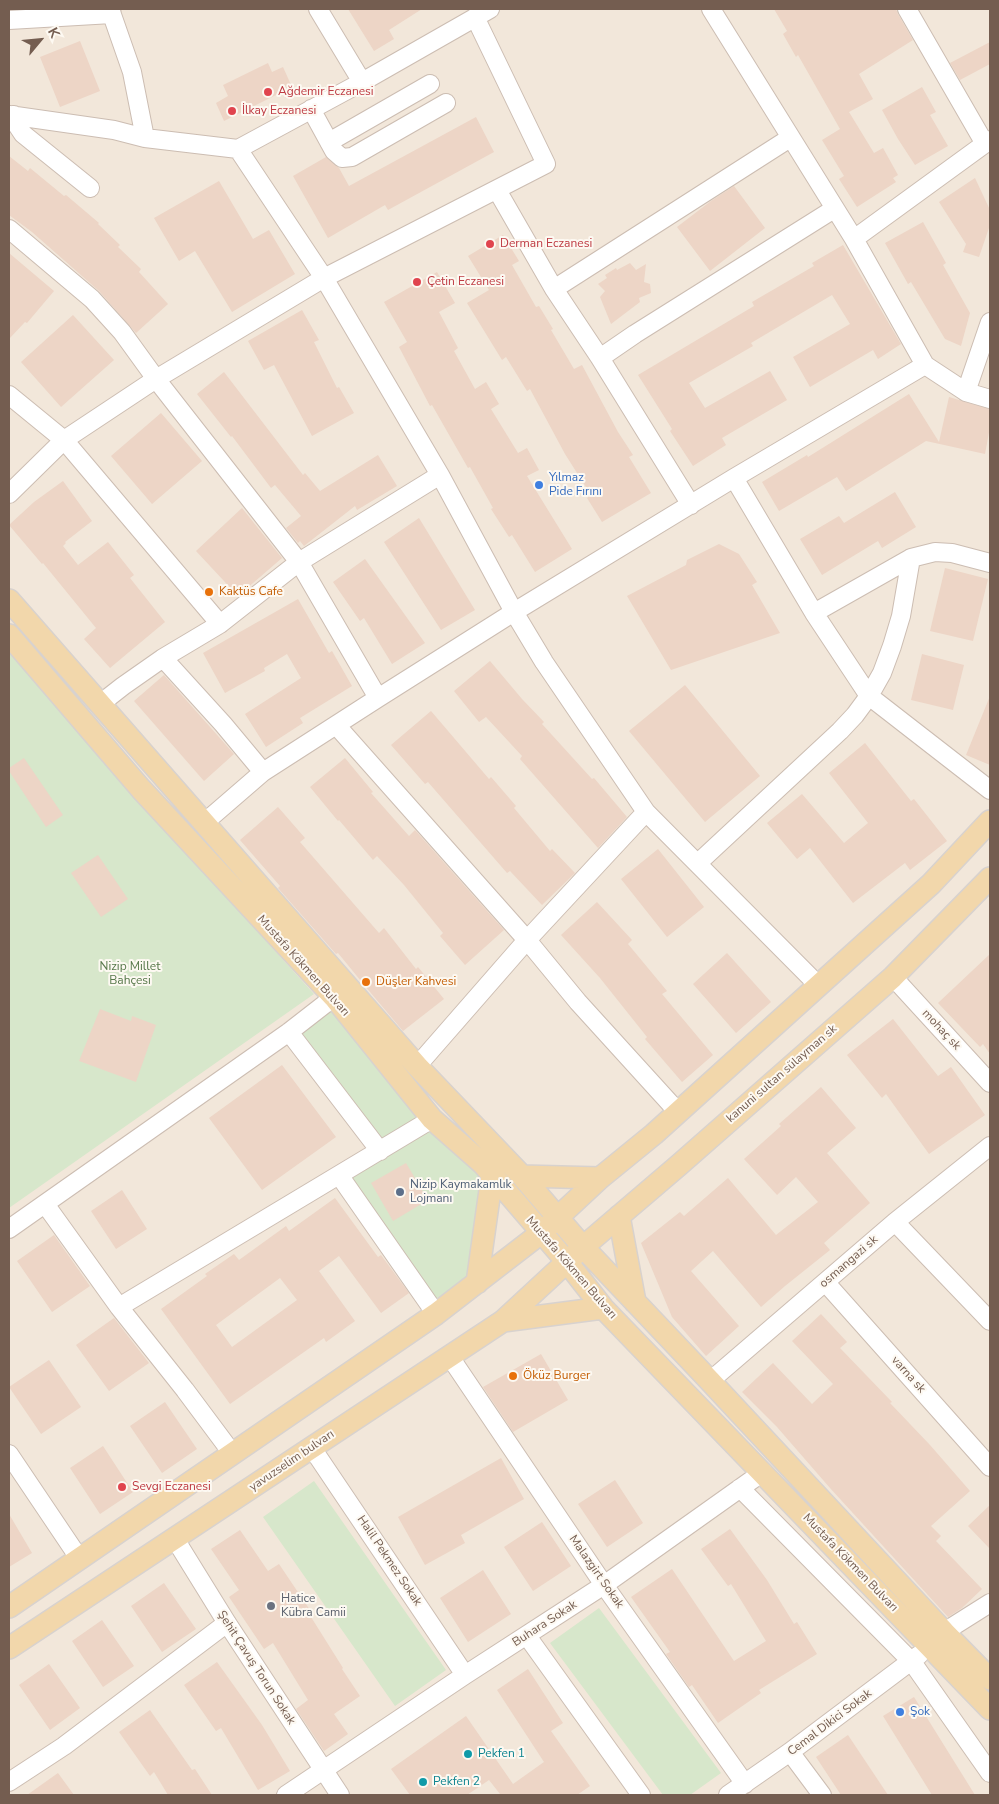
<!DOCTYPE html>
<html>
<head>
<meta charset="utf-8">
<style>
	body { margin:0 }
	#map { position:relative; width:999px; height:1804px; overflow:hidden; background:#fbf5eb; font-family:"Nunito Sans",sans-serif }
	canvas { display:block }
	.frame { position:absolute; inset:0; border:10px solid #745d50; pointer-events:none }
	.north { position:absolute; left:15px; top:15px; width:50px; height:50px; -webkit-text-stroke:4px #fdf9f2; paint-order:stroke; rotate:62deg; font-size:14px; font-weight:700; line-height:20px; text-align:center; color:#745d50 }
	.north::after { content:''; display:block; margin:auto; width:18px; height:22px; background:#745d50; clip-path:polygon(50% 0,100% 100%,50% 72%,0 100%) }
</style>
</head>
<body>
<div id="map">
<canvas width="999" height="1804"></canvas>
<div class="frame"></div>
<div class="north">K</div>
</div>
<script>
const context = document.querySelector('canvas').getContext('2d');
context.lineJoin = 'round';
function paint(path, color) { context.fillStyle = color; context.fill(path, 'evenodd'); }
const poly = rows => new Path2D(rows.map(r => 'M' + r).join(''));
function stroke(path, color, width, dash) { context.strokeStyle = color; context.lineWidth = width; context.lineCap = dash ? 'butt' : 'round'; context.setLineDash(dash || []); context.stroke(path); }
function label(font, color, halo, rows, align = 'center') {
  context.font = font + ' "Nunito Sans",sans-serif'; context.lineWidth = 4; context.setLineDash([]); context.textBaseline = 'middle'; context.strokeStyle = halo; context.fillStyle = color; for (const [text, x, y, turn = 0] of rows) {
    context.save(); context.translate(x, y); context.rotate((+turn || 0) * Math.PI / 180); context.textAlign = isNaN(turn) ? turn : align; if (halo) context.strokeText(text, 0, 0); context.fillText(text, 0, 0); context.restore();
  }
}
const residential = poly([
	[9,9,990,9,990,1795,9,1795]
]);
const green = poly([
	[9,653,134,795,314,994,9,1208],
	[334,997,483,1164,477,1283,436,1314,339,1175,379,1151,289,1032],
	[314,1481,446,1670,395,1706,263,1517],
	[599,1608,721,1773,690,1795,663,1795,550,1643]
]);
const building = poly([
	[348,9,422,9,389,30,394,39,374,51],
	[774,9,896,9,898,14,913,40,859,74,873,99,849,112,874,153,883,148,898,175,893,178,896,182,857,207,839,179,844,176,822,140,840,129,798,55,796,57,783,34,787,31],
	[80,41,100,91,60,107,40,57],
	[990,42,990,64,960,80,950,63],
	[268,63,272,72,283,67,292,87,224,121,216,103,228,96,223,85],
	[922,87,936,112,930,115,948,146,915,165,898,139,882,110],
	[476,117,494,152,388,210,385,205,328,238,293,176,326,157,339,168,349,186],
	[9,156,28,171,30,168,64,196,66,195,99,223,98,224,120,245,118,247,141,269,139,272,168,304,136,333,99,291,32,232,9,215],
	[975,178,990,210,990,225,979,257,963,252,966,244,939,202],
	[219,181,253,239,269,230,295,274,232,312,195,251,179,261,154,218],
	[734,186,765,228,710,271,677,227,711,201],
	[923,222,946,263,943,265,970,313,961,346,945,339,911,282,908,284,885,243],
	[503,235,519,261,512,265,536,307,539,306,553,329,551,330,574,369,582,365,618,432,633,455,629,457,651,493,602,522,587,498,591,495,565,454,530,389,527,391,506,357,502,360,467,303,489,290,468,256],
	[843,245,901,344,878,359,873,350,810,387,793,357,850,324,832,295,751,343,753,346,689,383,705,408,770,371,787,400,722,438,726,445,693,466,670,431,672,429,638,375,754,306,752,302,814,266,812,263],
	[9,253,54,291,27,323,25,322,9,339],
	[630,263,636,270,646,264,644,282,650,284,651,293,639,298,640,302,611,324,600,297,605,291,598,284,607,278,605,275,616,268,617,270],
	[437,272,455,303,439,312,458,348,454,351,475,389,486,382,499,404,491,409,518,453,527,448,539,470,527,476,572,549,535,572,512,535,509,537,491,509,493,508,470,467,468,468,432,405,430,406,399,347,407,342,384,302],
	[302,310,319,340,314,342,337,388,339,387,354,413,312,436,274,365,264,370,248,341],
	[73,315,114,360,61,407,21,362],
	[224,372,303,475,305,473,320,491,378,455,397,486,357,510,355,506,304,546,300,541,298,543,286,528,301,516,275,485,271,488,232,436,231,437,197,394],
	[909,394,939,442,949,397,990,409,990,427,985,454,926,441,846,491,837,477,779,511,762,482,807,455,808,457],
	[161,413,202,461,152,504,111,456],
	[63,481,92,521,65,542,66,543,63,546,78,565,108,542,134,575,130,578,165,622,110,668,84,639,96,628,43,563,42,564,9,525,34,502],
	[895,492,916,527,882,548,878,541,822,575,800,539,839,516,844,523],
	[242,508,282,558,238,596,196,551],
	[419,518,475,610,441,630,384,542],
	[719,544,739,554,757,582,752,585,780,633,671,670,627,596,686,565,687,560],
	[365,559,425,643,392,664,364,618,360,621,333,582],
	[945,568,988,579,973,641,930,631],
	[298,599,329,653,332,651,352,686,300,718,303,723,266,747,245,714,301,678,287,654,264,668,265,671,225,693,203,653],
	[922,654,964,665,953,710,911,700],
	[490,661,522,699,544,722,542,724,592,779,594,778,627,817,598,848,520,759,522,756,486,717,479,722,454,691],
	[164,675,234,754,204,781,134,701],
	[685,685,760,776,705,822,629,731],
	[990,696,990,765,966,755],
	[431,711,489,779,491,777,516,806,514,808,550,851,552,849,575,873,542,905,510,871,507,873,428,782,425,784,391,745],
	[865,743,911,801,914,799,947,841,910,870,905,863,853,903,810,848,797,859,767,823,802,794,844,843,868,823,829,773],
	[24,758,63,815,46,827,9,771,9,768],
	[345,758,373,792,371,793,409,836,415,830,504,930,465,965,440,936,443,933,404,885,377,856,373,860,339,820,338,821,310,787],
	[278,807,305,838,300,842,379,933,384,928,416,969,418,967,444,999,403,1031,370,992,338,953,336,954,278,888,280,886,240,840],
	[658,849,704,907,667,937,621,879],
	[98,855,128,899,101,917,71,873],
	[597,902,632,940,628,944,667,991,662,994,713,1055,682,1082,645,1039,647,1037,600,978,561,935],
	[727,953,771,1002,736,1033,693,984],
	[990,954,990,1054,983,1044,980,1047,938,1003],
	[100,1009,131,1021,132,1016,156,1025,136,1082,79,1061],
	[893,1019,938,1076,951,1067,985,1115,929,1154,886,1094,882,1098,847,1055],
	[282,1065,336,1137,262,1190,209,1118],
	[821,1087,856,1128,827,1153,870,1203,824,1243,830,1250,785,1286,761,1307,713,1251,691,1271,739,1326,706,1356,672,1317,641,1243,680,1212,684,1216,728,1178,776,1235,818,1202,796,1177,777,1195,744,1159,781,1126,779,1124],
	[406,1163,428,1200,393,1221,371,1183],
	[122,1190,147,1229,116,1249,91,1211],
	[335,1198,378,1257,381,1255,409,1293,381,1313,339,1256,319,1271,355,1321,326,1342,324,1338,230,1404,161,1309,207,1276,205,1274,234,1254,239,1260,286,1226,289,1231],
	[280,1278,297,1300,232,1347,216,1325],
	[54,1235,90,1286,52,1312,17,1261],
	[821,1314,847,1342,840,1348,892,1402,890,1403,930,1445,970,1491,931,1526,941,1536,936,1541,982,1589,962,1608,948,1617,830,1488,777,1427,742,1392,773,1363,812,1404,833,1384,792,1341],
	[114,1318,149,1363,109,1391,76,1345],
	[541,1354,568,1400,513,1432,483,1387],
	[49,1360,81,1407,41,1434,9,1387],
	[165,1402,197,1449,162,1473,130,1426],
	[103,1446,133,1492,100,1514,70,1468],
	[501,1458,524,1499,461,1535,465,1543,425,1565,398,1517],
	[615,1480,643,1523,607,1547,578,1504],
	[990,1505,990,1549,968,1526],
	[9,1514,32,1553,9,1567],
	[542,1522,571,1566,533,1591,504,1547],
	[730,1529,767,1580,794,1624,797,1622,817,1654,759,1690,761,1693,718,1723,692,1685,689,1687,666,1654,670,1652,631,1597,672,1569,734,1661,766,1641,731,1584,728,1586,701,1549],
	[240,1530,268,1571,279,1564,314,1616,311,1617,343,1668,342,1669,360,1696,334,1714,348,1734,324,1751,296,1709,308,1700,273,1643,264,1649,229,1597,239,1590,211,1549],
	[483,1570,511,1614,468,1642,440,1598],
	[164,1583,196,1629,162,1652,131,1606],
	[102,1620,134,1666,103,1687,72,1641],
	[217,1662,262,1725,290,1771,258,1790,221,1728,216,1731,184,1685],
	[49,1664,80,1708,50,1730,19,1685],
	[528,1669,563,1723,551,1731,590,1786,577,1795,498,1795,500,1794,489,1780,467,1795,410,1795,391,1769,466,1716,513,1784,544,1762,497,1690],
	[914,1697,975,1795,932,1795,883,1716],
	[150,1710,192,1770,195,1769,212,1795,168,1795,154,1772,150,1776,119,1732],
	[848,1735,888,1795,841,1795,816,1757],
	[58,1773,74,1795,27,1795]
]);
const minor = poly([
	[110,9,132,72,145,138],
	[318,9,362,82],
	[711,9,854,239,925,365],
	[907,9,985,144],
	[9,20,112,14],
	[311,109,334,151,342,158,352,157,446,103],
	[9,115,114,130,145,138,238,149,362,82,490,9],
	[14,115,15,122,23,134,90,188],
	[329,142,430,84],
	[238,149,324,278,440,475,514,612,544,662,646,812,819,986],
	[497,190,554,289,600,358,691,505],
	[9,229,92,299,122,332,156,379,299,562,378,698],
	[854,239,990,140],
	[554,289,790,138],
	[600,358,635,334,834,209],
	[966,392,990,322],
	[9,395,64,440,220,624],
	[734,478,814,613,869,696,990,790],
	[9,494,64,440,156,379,324,278,546,164,475,17],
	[814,613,911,558],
	[163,658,223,724,263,772],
	[100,704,123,686,163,658,220,624,299,562,440,475],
	[336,725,527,940,578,1002,678,1112],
	[204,823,263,772,378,698,514,612,734,478,925,365,966,392,990,399],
	[698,863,840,731,855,715,869,696,882,673,892,646,901,616,911,558,935,552,952,553,990,563],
	[893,977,990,1083],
	[289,1032,380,1151],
	[417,1066,527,940,646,812],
	[339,1175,436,1314],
	[45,1204,119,1307,185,1390,232,1453],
	[895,1222,990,1321],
	[9,1229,289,1032,334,997],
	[826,1283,990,1467],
	[119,1307,432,1119],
	[450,1357,604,1585,745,1784],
	[710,1381,895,1222,990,1146],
	[312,1448,465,1675],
	[9,1454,79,1558],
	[740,1488,912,1662,990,1773],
	[175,1539,227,1623,340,1795],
	[944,1632,990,1603],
	[527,1636,641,1795],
	[790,1752,822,1795],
	[9,1782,64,1746,227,1623],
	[286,1795,465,1675,604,1585,763,1472],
	[728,1795,790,1752,919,1655]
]);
const major = poly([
	[9,600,417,1066,522,1176,583,1247,710,1381,944,1632,990,1679],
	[9,635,141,789,334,997,432,1119,483,1164,567,1262,603,1308,990,1709],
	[522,1176,600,1178],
	[619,1216,635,1302],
	[477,1283,492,1176],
	[503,1321,603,1308],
	[9,1607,436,1314,541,1233,600,1178,654,1134,931,884,990,821],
	[9,1648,503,1321,583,1247,679,1165,893,977,990,878]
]);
const markers = [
	[268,92,5,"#e0444e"],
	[232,111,5,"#e0444e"],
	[490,244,5,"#e0444e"],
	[417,282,5,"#e0444e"],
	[539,485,5,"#3f7fe0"],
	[209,592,5,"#e8710a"],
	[366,982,5,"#e8710a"],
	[400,1192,5,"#5c6f8a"],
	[513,1376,5,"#e8710a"],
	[122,1487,5,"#e0444e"],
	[271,1606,5,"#6b7280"],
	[900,1712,5,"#3f7fe0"],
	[468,1754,5,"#0f9aa8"],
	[423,1782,5,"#0f9aa8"]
];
const healthNames = [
	["Ağdemir Eczanesi",278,92],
	["İlkay Eczanesi",242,111],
	["Derman Eczanesi",500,244],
	["Çetin Eczanesi",427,282],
	["Sevgi Eczanesi",132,1487]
];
const shopNames = [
	["Yılmaz",549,478],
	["Pide Fırını",549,492],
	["Şok",910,1712]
];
const foodNames = [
	["Kaktüs Cafe",219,592],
	["Düşler Kahvesi",376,982],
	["Öküz Burger",523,1376]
];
const streetNames = [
	["Mustafa Kökmen Bulvarı",303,966,48],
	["mohaç sk",941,1030,47],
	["kanuni sultan sülayman sk",782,1074,-41],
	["osmangazi sk",849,1262,-41],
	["Mustafa Kökmen Bulvarı",571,1268,49],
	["varna sk",908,1375,48],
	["yavuzselim bulvarı",292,1461,-34],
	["Halil Pekmez Sokak",389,1561,56],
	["Mustafa Kökmen Bulvarı",850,1563,46],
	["Malazgirt Sokak",596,1572,55],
	["Buhara Sokak",545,1624,-33],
	["Şehit Çavuş Torun Sokak",256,1668,57],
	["Cemal Dikici Sokak",830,1723,-37]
];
const parkNames = [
	["Nizip Millet",130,967],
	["Bahçesi",130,981]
];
const serviceNames = [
	["Nizip Kaymakamlık",410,1185],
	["Lojmanı",410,1199]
];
const worshipNames = [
	["Hatice",281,1599],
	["Kübra Camii",281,1613]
];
const cultureNames = [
	["Pekfen 1",478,1754],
	["Pekfen 2",433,1782]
];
paint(residential, '#f2e7da');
paint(green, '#d7e7cb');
paint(building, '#edd5c6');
stroke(minor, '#ccbdb2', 20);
stroke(major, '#d8d2ce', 24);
stroke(minor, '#fff', 18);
stroke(major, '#f2d7ab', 21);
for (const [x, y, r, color] of markers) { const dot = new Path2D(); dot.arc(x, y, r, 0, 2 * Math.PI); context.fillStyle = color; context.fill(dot); stroke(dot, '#fdf9f2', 2); }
label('12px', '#be3a42', '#fdf9f2', healthNames, 'left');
label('12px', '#366cbe', '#fdf9f2', shopNames, 'left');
label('12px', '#c56008', '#fdf9f2', foodNames, 'left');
label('12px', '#745d50', '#fdf9f2', streetNames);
label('12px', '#57784a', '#fdf9f2', parkNames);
label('12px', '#4e5e75', '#fdf9f2', serviceNames, 'left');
label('12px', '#5b616d', '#fdf9f2', worshipNames, 'left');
label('12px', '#0d838f', '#fdf9f2', cultureNames, 'left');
</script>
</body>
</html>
